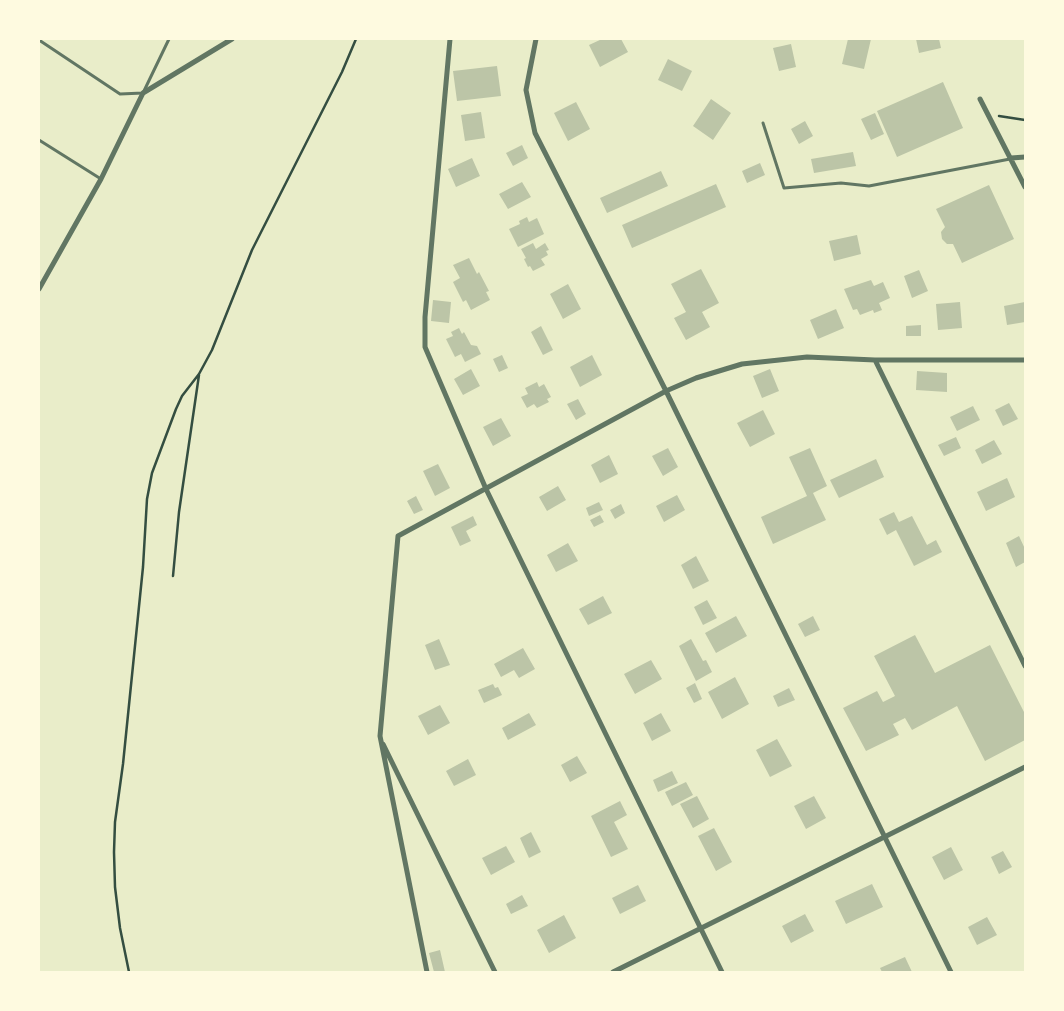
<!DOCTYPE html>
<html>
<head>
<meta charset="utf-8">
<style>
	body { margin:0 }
	#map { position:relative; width:1064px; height:1011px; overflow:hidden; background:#e9edc9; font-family:"DM Sans",sans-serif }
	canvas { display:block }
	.frame { position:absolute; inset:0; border:40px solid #fefae0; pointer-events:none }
</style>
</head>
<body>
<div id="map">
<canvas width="1064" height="1011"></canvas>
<div class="frame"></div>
</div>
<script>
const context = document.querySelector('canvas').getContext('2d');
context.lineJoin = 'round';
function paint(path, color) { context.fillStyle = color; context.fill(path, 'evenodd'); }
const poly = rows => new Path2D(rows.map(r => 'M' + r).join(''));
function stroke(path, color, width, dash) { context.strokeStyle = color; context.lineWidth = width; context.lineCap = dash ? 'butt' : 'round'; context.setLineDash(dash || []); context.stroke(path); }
const building = poly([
	[602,39,621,39,628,52,600,67,589,45],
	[848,39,871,39,864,69,842,64],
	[916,39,939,39,941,48,919,53],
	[791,44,796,67,779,71,773,48],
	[668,59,692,71,682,91,658,80],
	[497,66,501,96,457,101,453,71],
	[943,82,963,128,897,157,877,111],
	[711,99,731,113,713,140,693,126],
	[576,102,590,129,568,141,554,113],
	[481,112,485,138,465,141,461,115],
	[875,113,884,134,871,140,861,119],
	[805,121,813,136,799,144,791,129],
	[522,145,528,158,513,166,506,153],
	[853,152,856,166,814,173,811,159],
	[472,158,480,176,456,187,448,169],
	[760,163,765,175,747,183,742,171],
	[661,171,668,186,607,213,600,198],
	[522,182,531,197,508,209,499,194],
	[716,184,726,207,632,248,622,225],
	[989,185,1014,239,962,263,953,244,947,244,942,239,941,232,945,227,936,209],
	[527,217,529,222,537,218,544,234,518,247,509,229,520,224,519,221],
	[857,235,861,254,834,261,829,241],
	[533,243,536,249,545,243,549,250,546,251,548,255,541,259,545,265,533,271,530,266,528,267,524,259,526,258,521,249],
	[469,258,477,274,479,272,489,291,486,292,490,300,471,310,466,300,463,302,453,282,460,278,453,265],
	[701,269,719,303,702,312,710,327,686,340,674,318,686,312,671,284],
	[919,270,928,291,912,298,904,276],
	[871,280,874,286,883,282,890,298,879,303,882,310,874,313,873,310,860,315,857,309,853,310,844,289],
	[568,284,581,309,563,319,550,294],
	[433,300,451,302,449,323,431,321],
	[960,302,962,328,938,330,936,304],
	[1025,302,1025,322,1007,325,1004,306],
	[836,309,844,328,818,339,810,320],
	[921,325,921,336,906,336,906,326],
	[541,326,553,350,543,355,531,332],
	[459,328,462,334,464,332,471,345,477,346,481,354,465,362,461,354,455,357,446,339,453,336,451,332],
	[502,355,508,368,499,372,493,359],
	[592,355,602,375,580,387,570,367],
	[471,369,480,386,463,395,454,379],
	[770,369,779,391,762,398,753,376],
	[917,371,947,373,947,392,916,390],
	[537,382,539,387,544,384,551,397,547,399,549,402,537,408,534,404,527,408,521,397,528,394,525,388],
	[578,399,586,414,576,420,567,404],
	[1009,403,1018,419,1003,426,995,410],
	[973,406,980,420,957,431,950,417],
	[763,410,775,434,750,447,737,423],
	[501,418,511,436,493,446,483,427],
	[956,437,961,448,944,456,938,445],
	[994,440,1002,454,982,464,975,450],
	[668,448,678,467,663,476,652,456],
	[810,448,827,486,813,493,826,520,773,544,761,517,807,496,789,457],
	[609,455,618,474,600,483,591,465],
	[876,459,884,477,839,498,830,480],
	[438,464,450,488,435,496,423,471],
	[1007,478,1015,497,986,511,977,492],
	[558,486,566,500,547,511,539,497],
	[677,495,685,510,664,522,656,506],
	[416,496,423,510,414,514,407,501],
	[599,502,603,510,589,516,586,508],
	[621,504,625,513,615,519,610,510],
	[894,512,899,522,912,516,927,545,936,540,942,552,914,566,896,530,887,535,879,519],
	[600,515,604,522,594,527,590,520],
	[473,516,477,525,466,531,471,541,460,546,451,527],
	[1019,536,1025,549,1025,562,1016,567,1006,543],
	[568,543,578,561,556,572,547,555],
	[696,556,709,581,693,589,681,565],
	[603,596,612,613,588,625,579,609],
	[707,600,717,618,703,625,694,607],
	[736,616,747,636,716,653,705,633],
	[813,616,820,630,805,637,798,624],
	[915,635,935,673,990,645,1025,714,1025,740,985,761,957,706,912,730,905,718,893,724,899,735,866,751,843,708,877,691,883,702,895,696,874,656],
	[439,639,450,665,435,670,425,645],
	[691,639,703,661,706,660,712,672,696,681,679,646],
	[523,648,535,669,519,678,514,670,501,677,494,664],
	[651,660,662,679,635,694,624,674],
	[735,677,749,704,722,719,708,692],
	[695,683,702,699,694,703,686,688],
	[493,684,495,688,498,687,502,695,484,703,478,690],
	[789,688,795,700,778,707,773,696],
	[440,705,450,723,428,735,418,716],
	[529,713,536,725,508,740,502,728],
	[661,713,671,731,652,741,643,723],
	[777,739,792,766,770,777,756,750],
	[577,756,587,773,570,782,561,765],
	[468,759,476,775,454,786,446,771],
	[672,771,678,783,658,792,653,780],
	[686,782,693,795,672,806,665,792],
	[697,796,709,819,693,828,680,804],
	[814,796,826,818,806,829,794,806],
	[620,801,627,815,614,822,628,849,611,857,591,816],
	[714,828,732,862,716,871,698,836],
	[531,832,541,852,529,858,520,838],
	[506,846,515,862,491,875,482,858],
	[951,847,963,870,944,880,932,857],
	[1003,851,1012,867,999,874,991,857],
	[872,884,883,907,846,924,835,901],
	[638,885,646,901,620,914,612,898],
	[522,895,528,906,511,914,506,904],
	[805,914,814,931,791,943,782,926],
	[564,915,576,938,549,953,537,930],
	[987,917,997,935,977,945,968,927],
	[440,950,445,972,434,972,429,953],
	[905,957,912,972,882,972,880,968]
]);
const path = poly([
	[999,116,1025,120],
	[173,576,179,512,199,375],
	[129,972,120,928,115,887,114,852,115,822,123,764,143,567,147,499,152,473,176,409,182,396,199,374,212,350,252,250,342,72,356,39]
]);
const service = poly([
	[39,40,120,94,143,93,169,39],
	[763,123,784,188,841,183,869,186,1010,159],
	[39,140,101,179]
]);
const minor = poly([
	[450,39,425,317,425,347,486,489,722,972],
	[536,39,526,90,535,133,666,391,951,972],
	[980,99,1025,187],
	[1011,158,1025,157],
	[39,289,101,179,143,93,232,39],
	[875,360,1025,666],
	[383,744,495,972],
	[427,972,380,736,398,536,666,391,696,378,742,364,807,357,875,360,1025,360],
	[613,972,1025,767]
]);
paint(building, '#bcc5a7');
stroke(path, '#344e41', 2.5);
stroke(service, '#617663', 3);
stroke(minor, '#617663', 5);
</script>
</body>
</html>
